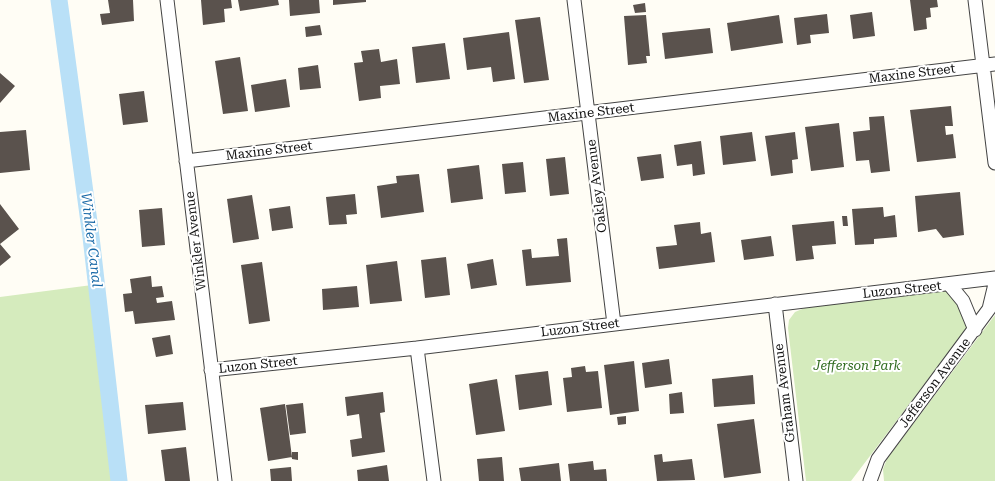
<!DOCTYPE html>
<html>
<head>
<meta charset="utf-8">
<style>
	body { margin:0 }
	canvas { display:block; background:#fffdf5 }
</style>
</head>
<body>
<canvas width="995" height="481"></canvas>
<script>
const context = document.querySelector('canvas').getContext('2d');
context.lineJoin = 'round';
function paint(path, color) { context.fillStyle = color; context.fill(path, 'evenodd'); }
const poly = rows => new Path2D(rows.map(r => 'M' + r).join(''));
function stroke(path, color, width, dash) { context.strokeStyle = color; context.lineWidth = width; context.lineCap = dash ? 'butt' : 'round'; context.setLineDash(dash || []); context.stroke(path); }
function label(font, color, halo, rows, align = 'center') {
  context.font = font + ' "Roboto Serif",serif'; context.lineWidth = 4; context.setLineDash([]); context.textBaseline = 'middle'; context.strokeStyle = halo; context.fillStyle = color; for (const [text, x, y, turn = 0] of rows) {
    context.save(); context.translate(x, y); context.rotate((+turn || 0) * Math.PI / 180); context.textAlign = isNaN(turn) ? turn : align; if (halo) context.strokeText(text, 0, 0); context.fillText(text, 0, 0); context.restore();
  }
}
const green = poly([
	[92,285,117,481,0,481,0,297],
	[946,291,954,298,967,320,966,329,851,481,806,481,788,328,789,320,795,312,807,307],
	[995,315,995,481,884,481,883,469,887,459]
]);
const canal = poly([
	[59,0,91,237,119,481]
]);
const building = poly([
	[108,0,133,0,134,21,102,25,100,14,110,13],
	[201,0,231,0,232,8,224,9,225,22,203,25],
	[238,0,278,0,279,5,240,11],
	[289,0,319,0,320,13,290,16],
	[333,0,366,0,366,2,333,5],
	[910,0,937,0,938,7,930,8,931,17,926,18,927,29,914,31],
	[645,3,646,12,635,13,633,5],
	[872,12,875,36,853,39,850,15],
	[827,14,829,33,810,35,811,43,797,45,794,18],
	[646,15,650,56,646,56,647,63,628,65,624,16],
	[779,15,783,43,731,51,727,23],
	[540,17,549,80,524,83,515,20],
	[320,25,322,35,306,37,305,27],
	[710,28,713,53,665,59,662,33],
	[509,32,515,79,493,82,491,67,467,70,463,38],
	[445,43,450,79,416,83,412,47],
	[379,49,381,62,397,59,400,84,380,86,381,98,359,101,354,63,363,62,361,51],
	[240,57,248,111,223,114,215,61],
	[318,65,321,88,300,90,298,68],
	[0,73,15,86,0,103],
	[286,79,290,107,255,112,251,85],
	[144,91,148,122,123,125,119,94],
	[951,106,953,126,945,126,946,135,953,134,956,158,917,162,910,110],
	[884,116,890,171,871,173,869,160,856,161,853,132,870,130,869,117],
	[839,123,844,167,811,171,805,127],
	[26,130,30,170,0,173,0,132],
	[752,132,756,161,723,165,720,136],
	[795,132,798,159,792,160,793,173,771,176,765,136],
	[701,141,705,174,693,176,692,164,677,166,674,145],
	[661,154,664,178,641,181,637,157],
	[565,157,569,194,550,196,546,159],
	[523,162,526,192,505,194,502,164],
	[479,165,483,199,451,203,447,169],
	[419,174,424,212,381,218,377,186,397,183,396,176],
	[960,192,964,235,943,238,936,229,918,232,915,196],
	[355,194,357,214,346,215,347,224,329,225,326,197],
	[252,195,259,239,233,243,227,199],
	[0,204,19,229,0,244,11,257,0,266],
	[290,206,293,228,272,231,269,209],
	[883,207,884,217,895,215,897,237,874,239,874,244,855,245,852,209],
	[162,208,165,245,142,247,139,210],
	[842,216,847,216,848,226,843,226],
	[834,221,836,244,812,246,814,259,796,261,792,225],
	[700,222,701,234,711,232,715,262,659,269,656,247,677,245,674,225],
	[771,236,774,256,744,260,741,240],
	[567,238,571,282,526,286,522,250,531,249,532,258,559,256,557,239],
	[446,257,450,295,425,298,421,260],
	[493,259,497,285,471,289,467,264],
	[397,261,402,301,370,304,366,265],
	[262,262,270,321,249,324,241,265],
	[151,276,152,287,162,286,164,297,156,298,157,303,172,301,175,320,135,324,133,311,125,312,123,294,132,293,130,279],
	[357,286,359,307,323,310,322,289],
	[170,335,173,354,156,357,152,338],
	[669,359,672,384,645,388,642,363],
	[634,361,639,411,610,415,604,365],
	[585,366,586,372,598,371,602,408,567,412,563,378,572,377,571,368],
	[548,371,552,405,519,410,515,375],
	[753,375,755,404,714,407,712,379],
	[497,379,505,431,476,435,469,384],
	[383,392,385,412,380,413,385,452,352,457,350,440,362,438,359,414,347,416,345,397],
	[682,392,684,413,670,414,669,394],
	[183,402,186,430,148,434,145,405],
	[303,403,306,433,290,435,286,405],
	[285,404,292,457,268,461,260,408],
	[626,416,626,424,618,425,617,417],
	[754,419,761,473,724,478,717,424],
	[186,447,190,481,165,481,161,450],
	[292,452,298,452,298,460,292,459],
	[662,454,663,462,692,459,695,480,657,481,654,455],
	[502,457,504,481,479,481,477,459],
	[593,461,594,470,606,469,607,481,570,481,568,464],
	[559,463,561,481,521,481,519,468],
	[387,465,389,481,358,481,357,470],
	[291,467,292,481,271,481,270,469]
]);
const street = poly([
	[167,0,225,481],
	[574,0,614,324],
	[975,0,995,163],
	[186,161,995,64],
	[949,284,963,301,975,330],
	[775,304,796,481],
	[417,348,434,481],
	[211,370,417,348,995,278],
	[870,481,878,459,989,309,995,284]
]);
const streetNames = [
	["Maxine Street",912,74,-7],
	["Maxine Street",591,113,-7],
	["Maxine Street",269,151,-7],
	["Oakley Avenue",597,186,-97],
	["Winkler Avenue",196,241,-97],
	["Luzon Street",902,290,-6],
	["Luzon Street",580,328,-7],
	["Luzon Street",258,365,-6],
	["Jefferson Avenue",935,383,-53],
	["Graham Avenue",785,393,-97]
];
const parkNames = [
	["Jefferson Park",857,366]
];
const waterNames = [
	["Winkler Canal",91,240,83]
];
paint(green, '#d5ebbd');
stroke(canal, '#b9e0f7', 17);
paint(building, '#5a524d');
stroke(street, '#444', 15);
stroke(street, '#fff', 13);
label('13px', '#111', '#fff', streetNames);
label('italic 13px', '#2f6b1f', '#fff', parkNames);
label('italic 14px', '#1768a6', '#fff', waterNames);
</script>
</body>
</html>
